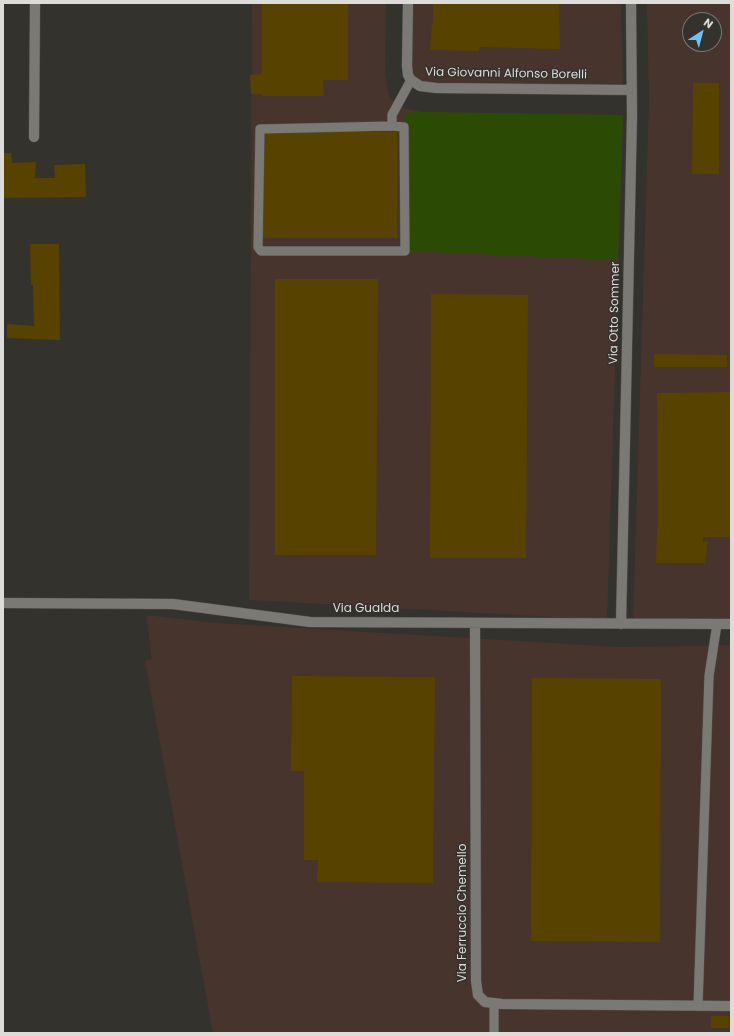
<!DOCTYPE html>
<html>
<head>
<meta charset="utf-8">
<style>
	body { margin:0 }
	#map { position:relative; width:734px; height:1036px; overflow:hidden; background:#34322d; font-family:Poppins,sans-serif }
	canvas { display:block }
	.frame { position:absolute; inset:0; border:4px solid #dedcd9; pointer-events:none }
	.north { position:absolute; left:682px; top:12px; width:40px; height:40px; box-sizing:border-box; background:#34322d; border:1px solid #787672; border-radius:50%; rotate:36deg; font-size:11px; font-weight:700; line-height:16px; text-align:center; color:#dedcd9 }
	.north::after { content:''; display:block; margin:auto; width:14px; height:18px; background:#71c1f5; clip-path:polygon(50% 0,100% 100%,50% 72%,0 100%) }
</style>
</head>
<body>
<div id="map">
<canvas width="734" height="1036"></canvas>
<div class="frame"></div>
<div class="north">N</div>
</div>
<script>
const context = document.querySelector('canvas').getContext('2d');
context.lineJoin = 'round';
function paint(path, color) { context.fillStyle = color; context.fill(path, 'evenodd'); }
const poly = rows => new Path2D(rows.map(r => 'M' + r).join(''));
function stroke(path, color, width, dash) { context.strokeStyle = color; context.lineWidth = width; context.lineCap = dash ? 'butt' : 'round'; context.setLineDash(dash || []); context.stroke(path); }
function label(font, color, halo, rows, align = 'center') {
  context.font = font + ' Poppins,sans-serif'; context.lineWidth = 3; context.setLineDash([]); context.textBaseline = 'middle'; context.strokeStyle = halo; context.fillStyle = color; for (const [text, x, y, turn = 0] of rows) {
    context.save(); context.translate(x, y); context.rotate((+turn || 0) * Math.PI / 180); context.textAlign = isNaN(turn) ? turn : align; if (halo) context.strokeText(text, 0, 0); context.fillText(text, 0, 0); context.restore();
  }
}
const industrial = poly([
	[252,3,386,3,385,72,388,92,390,98,400,107,422,112,623,115,607,620,249,600],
	[412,3,621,3,623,89,413,83,411,70],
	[647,3,731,3,731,619,633,621,649,102],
	[690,20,714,20,714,44,690,44],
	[146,615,216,623,619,647,731,645,731,1033,213,1033,145,661,152,659]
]);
const green = poly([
	[423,112,623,115,618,260,405,251,405,113]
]);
const building = poly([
	[262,3,348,3,348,80,323,80,324,96,262,96,262,94,251,94,250,75,262,74],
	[433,3,559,3,560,49,479,47,479,51,430,50,432,23,433,23],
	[693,83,719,83,719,174,692,174],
	[265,131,397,132,397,238,261,238],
	[3,153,11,153,12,163,36,162,35,178,55,178,54,165,85,164,86,197,3,198],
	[30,244,59,244,60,340,7,338,7,324,34,326,33,285,31,285],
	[275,279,378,279,376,555,275,555],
	[431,294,528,295,526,558,430,558],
	[654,354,727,355,727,367,654,367],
	[731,392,731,537,703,537,703,542,708,541,705,563,656,563,657,528,658,528,657,393],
	[292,676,435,677,433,883,317,882,318,860,304,860,304,771,291,771],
	[532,678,661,679,660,942,531,941],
	[711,1016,729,1016,729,1028,711,1028]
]);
const lane = poly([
	[392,126,404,127,405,251,261,251,258,247,260,129,392,126,392,115,411,80],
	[494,1003,494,1033],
	[698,1006,709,676,717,624]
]);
const street = poly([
	[408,3,407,66,408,75,411,80,420,86,436,88,632,90],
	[34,137,35,3],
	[3,603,173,604,310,622,731,624],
	[475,623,476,981,478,995,485,1002,502,1004,731,1006],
	[621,624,632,116,631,3]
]);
const streetNames = [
	["Via Giovanni Alfonso Borelli",506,74,1],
	["Via Otto Sommer",615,313,-89],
	["Via Gualda",366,609],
	["Via Ferruccio Chemello",463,913,-90]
];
paint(industrial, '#47342d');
paint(green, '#2b4b05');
paint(building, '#584200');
stroke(lane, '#52504c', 10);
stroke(street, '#52504c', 11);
stroke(lane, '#7b7973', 9);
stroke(street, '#7b7973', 10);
label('12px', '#dedcd9', '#34322d', streetNames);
</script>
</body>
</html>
